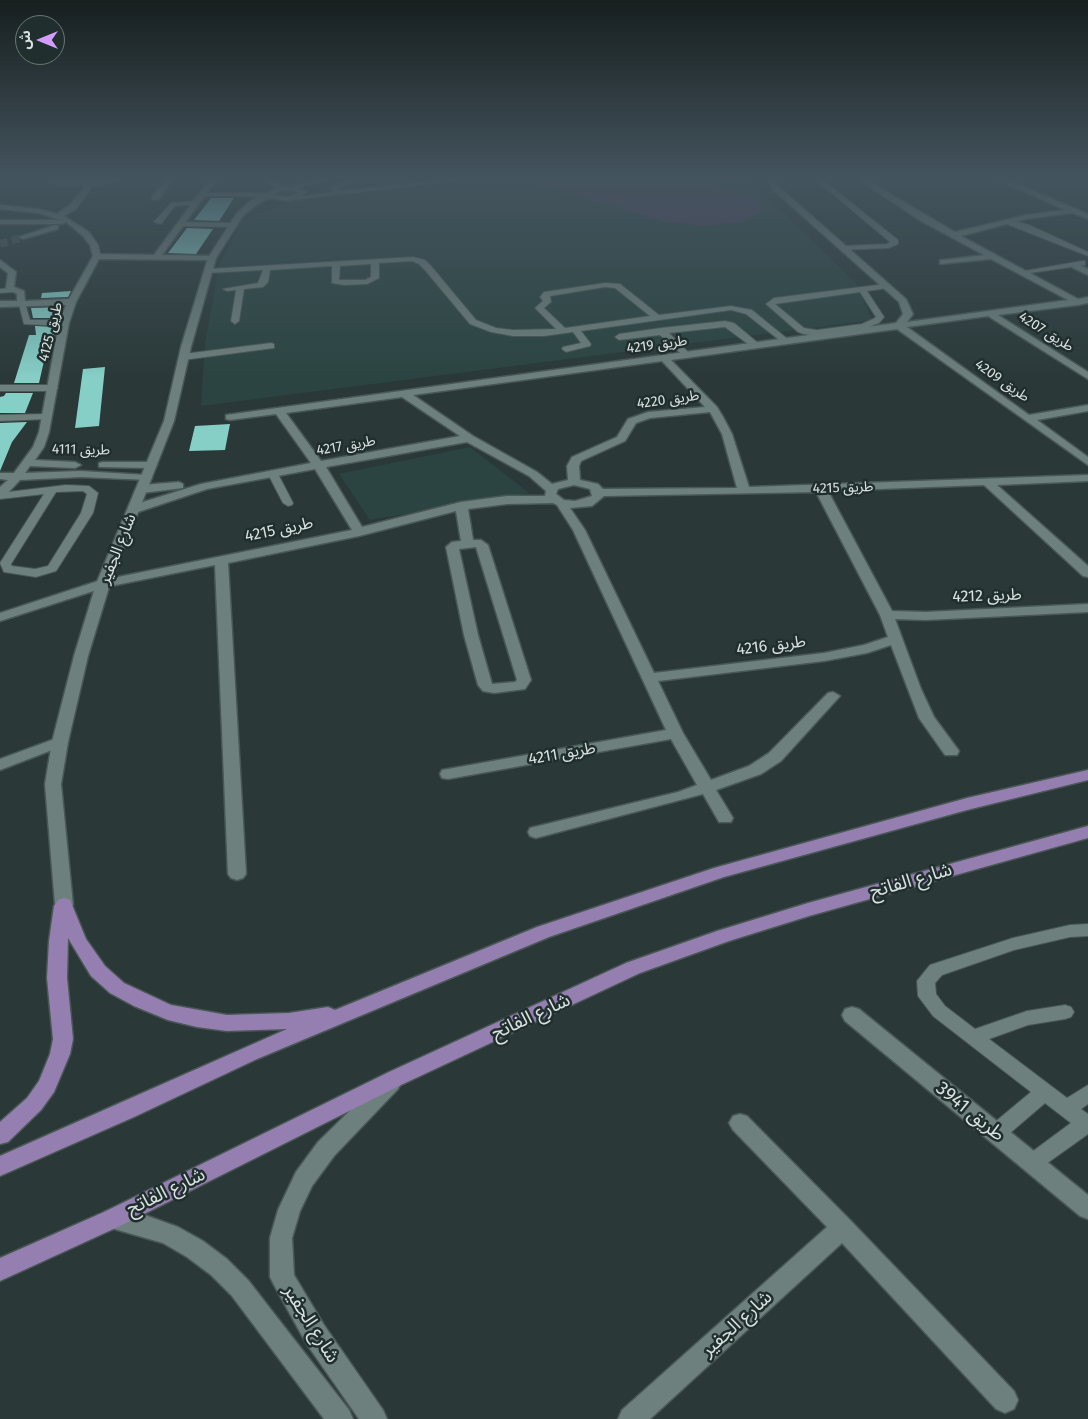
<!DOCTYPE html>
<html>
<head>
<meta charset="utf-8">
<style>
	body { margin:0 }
	#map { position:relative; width:1088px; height:1419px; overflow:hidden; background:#2a3938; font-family:"Fira Sans","Noto Sans Arabic",sans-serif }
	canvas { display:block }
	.north { position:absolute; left:15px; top:15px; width:50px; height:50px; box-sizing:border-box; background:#202f2d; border:1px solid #6a7675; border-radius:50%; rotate:270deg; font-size:14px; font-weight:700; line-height:20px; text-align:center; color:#d8e1e0 }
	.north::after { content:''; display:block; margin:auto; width:18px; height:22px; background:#d39cfc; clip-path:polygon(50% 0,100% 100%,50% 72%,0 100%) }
</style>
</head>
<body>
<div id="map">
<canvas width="1088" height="1419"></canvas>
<div class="north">ش</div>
</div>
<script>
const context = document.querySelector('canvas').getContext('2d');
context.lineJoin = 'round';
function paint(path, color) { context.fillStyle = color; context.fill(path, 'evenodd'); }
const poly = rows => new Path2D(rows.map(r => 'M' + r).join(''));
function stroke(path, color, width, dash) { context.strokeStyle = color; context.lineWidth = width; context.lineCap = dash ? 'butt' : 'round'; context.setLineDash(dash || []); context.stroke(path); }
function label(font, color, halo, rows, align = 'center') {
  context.font = font + ' "Fira Sans","Noto Sans Arabic",sans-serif'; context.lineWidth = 5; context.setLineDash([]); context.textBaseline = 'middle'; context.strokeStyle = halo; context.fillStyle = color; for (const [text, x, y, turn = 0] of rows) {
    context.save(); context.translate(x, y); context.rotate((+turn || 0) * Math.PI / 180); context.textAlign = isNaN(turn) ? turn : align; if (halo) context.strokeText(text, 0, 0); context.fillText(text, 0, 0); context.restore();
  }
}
const built = poly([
	[345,180,749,180,856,283,872,320,201,406,205,344,219,265,242,220],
	[470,447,529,493,370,520,339,474]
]);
const green = poly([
	[538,180,699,180,760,199,762,212,740,222,704,226,663,221,538,184]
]);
const building = poly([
	[211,198,234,198,219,221,194,220],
	[187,228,213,229,196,254,168,253],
	[71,291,68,297,41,298,42,293],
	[63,307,59,318,33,318,31,308],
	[35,326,56,327,52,348,47,348,39,383,14,383,29,335,36,335],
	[105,367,99,426,75,428,83,369],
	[6,393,33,393,25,413,0,413,0,397,4,396],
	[27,422,12,442,0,471,0,423],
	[230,424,225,450,189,451,195,426]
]);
const minorTunnel = poly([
	[0,244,23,237]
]);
const service = poly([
	[348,180,358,180,338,188,341,191,440,180,463,180,293,200,290,198,334,192,331,187,348,180],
	[816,180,823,180,898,240,898,244,889,248,840,250,840,246,843,246,887,244,890,242,816,180],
	[202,193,268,193,271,195,268,197,200,196,202,193],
	[197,201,199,204,175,206,161,224,154,222,171,203,197,201],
	[1007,219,1029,225,1088,252,1088,256,1004,223,1007,219],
	[181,222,233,223,237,225,233,227,178,226,181,222],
	[413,257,425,260,431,266,476,320,496,328,513,330,556,329,535,308,543,301,540,297,544,292,605,283,620,284,659,315,731,306,752,310,790,341,783,343,746,314,731,310,581,331,591,344,590,346,566,352,562,349,563,347,581,343,573,332,544,336,513,336,491,332,470,324,425,270,419,264,412,261,379,263,379,278,367,284,344,285,332,283,332,266,270,270,268,282,263,287,244,289,239,321,235,324,231,321,236,290,227,291,223,289,258,283,263,270,208,273,204,271,208,269,413,257],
	[371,264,371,277,365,280,339,280,340,266,371,264],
	[605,287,615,288,650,316,565,328,544,308,551,302,550,296,605,287],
	[1082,261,1085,261,1085,265,1023,274,1019,272,1082,261],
	[885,284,889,286,888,288,867,291,884,317,879,323,864,329,817,336,804,334,798,332,766,304,774,298,885,284],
	[860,292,876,317,873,319,862,324,817,330,804,328,775,304,860,292],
	[14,288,14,292,0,293,0,289,14,288],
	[18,301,25,303,30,320,64,320,68,323,64,326,24,324,18,301],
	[725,321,734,323,758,343,758,347,752,347,725,327,669,333,689,353,689,357,686,358,660,335,619,340,615,337,619,334,661,328,725,321],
	[271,343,274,344,274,348,183,360,179,357,183,354,271,343],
	[0,385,53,385,58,388,53,391,0,391,0,385],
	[46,414,51,417,49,419,0,421,0,415,46,414],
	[273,471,278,474,293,503,292,505,288,506,283,503,268,474,273,471],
	[66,485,89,486,98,493,93,513,56,571,36,577,4,572,0,563,44,494,0,499,0,493,66,485],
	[83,491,87,494,81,513,48,566,35,569,12,566,11,564,56,492,83,491],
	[1088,924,1088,936,1070,937,1014,950,942,975,935,983,936,994,945,1006,975,1029,1027,1011,1065,1005,1071,1007,1074,1012,1071,1017,1065,1019,1028,1025,989,1039,1067,1098,1088,1085,1088,1104,1081,1109,1088,1114,1088,1134,1039,1169,1032,1172,1025,1169,1022,1163,1025,1157,1071,1123,1045,1103,1003,1139,996,1142,989,1139,986,1133,989,1127,1031,1092,933,1016,918,996,917,981,930,965,1013,938,1070,925,1088,924]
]);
const minor = poly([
	[50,180,119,180,105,185,93,185,76,209,64,216,89,232,98,245,100,254,154,255,209,180,216,180,162,255,212,256,216,258,212,260,99,259,76,302,69,323,49,432,44,447,35,460,75,462,81,465,75,468,30,466,25,473,81,471,146,475,152,478,150,480,81,477,20,480,4,497,0,498,0,487,8,480,0,479,0,473,14,473,33,447,39,432,59,323,66,305,0,307,0,301,17,301,17,294,6,288,8,273,0,267,0,260,16,272,14,287,24,291,25,301,69,299,93,256,90,245,83,236,66,222,62,224,0,224,0,220,60,220,38,213,0,209,0,205,39,209,57,214,70,205,86,185,60,185,50,184,50,180],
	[166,180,173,180,158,200,152,200,152,196,166,180],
	[264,180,273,180,286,188,314,180,326,180,289,191,280,191,264,180],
	[769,180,776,180,778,186,906,299,913,314,907,322,1068,300,991,259,940,264,940,260,943,260,984,255,921,221,859,180,867,180,955,232,1026,215,1065,210,998,180,1008,180,1088,214,1088,219,1073,213,1026,219,961,236,1078,299,1088,297,1088,303,1078,305,998,315,1088,372,1088,379,988,316,907,327,1029,415,1088,405,1088,411,1037,420,1088,457,1088,465,897,329,671,360,717,407,723,417,732,434,749,487,1088,475,1088,481,997,485,1088,566,1088,577,1083,576,984,485,828,491,892,611,926,612,1088,604,1088,612,926,620,895,619,921,689,934,717,959,751,957,755,945,755,919,718,891,645,867,653,824,661,658,681,683,733,711,780,749,766,769,753,828,693,833,692,840,696,781,761,761,774,716,790,733,818,731,822,719,822,703,794,536,838,530,836,528,832,530,828,678,792,697,785,671,739,448,779,442,778,440,774,442,770,448,769,666,730,573,530,557,505,553,503,507,504,468,509,473,540,481,540,488,545,531,680,525,689,494,693,483,691,478,685,464,635,446,547,452,542,461,541,456,511,359,536,228,563,246,874,243,878,237,880,231,878,228,874,215,565,106,587,0,621,0,613,98,581,352,530,315,469,207,489,138,512,130,512,128,509,130,506,201,484,311,463,276,414,230,420,226,419,226,415,896,323,903,314,899,302,772,189,769,180],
	[662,361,705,407,648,412,628,419,617,437,572,457,567,466,568,480,552,484,537,472,473,436,413,395,662,361],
	[402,397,460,436,321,461,286,413,402,397],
	[710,412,722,434,737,488,603,489,598,484,580,480,579,466,581,461,625,441,636,423,650,418,710,412],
	[467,442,529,476,546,491,545,496,507,496,461,502,362,527,326,467,467,442],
	[574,485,590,489,592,496,575,501,564,500,556,494,558,489,574,485],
	[816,492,880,615,888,637,864,645,824,653,654,673,585,530,570,508,592,506,604,496,816,492],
	[476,547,517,680,515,682,492,684,478,635,459,549,476,547],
	[55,225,58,225,58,229,23,239,19,237,55,225],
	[1076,263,1088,269,1088,275,1073,268,1072,266,1076,263],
	[103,462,151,462,157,465,151,468,99,467,99,463,103,462],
	[179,482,183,484,183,488,142,493,136,489,142,485,179,482],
	[60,737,68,742,65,745,0,770,0,759,60,737],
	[852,1007,859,1009,1088,1195,1088,1219,1080,1216,845,1021,842,1015,845,1009,852,1007],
	[740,1114,747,1116,851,1221,1014,1391,1018,1400,1014,1409,1005,1413,996,1409,842,1243,650,1419,618,1419,622,1410,827,1227,733,1130,729,1123,733,1116,740,1114]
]);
const tertiary = poly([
	[279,187,294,187,307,192,297,199,288,201,269,198,256,205,243,216,216,258,191,347,174,421,110,584,88,656,68,742,61,784,73,905,70,910,64,912,58,910,55,905,45,784,52,742,74,656,96,584,164,421,181,347,208,258,237,213,250,201,279,187],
	[280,191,293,191,298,193,288,197,274,195,280,191]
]);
const secondary = poly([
	[391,1074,398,1077,401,1083,398,1089,334,1156,312,1186,300,1211,292,1238,294,1275,324,1325,383,1410,387,1419,359,1419,306,1343,274,1285,270,1277,270,1238,278,1210,296,1172,318,1142,384,1077,391,1074],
	[112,1209,142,1214,178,1227,203,1241,227,1259,248,1280,349,1410,353,1419,324,1419,232,1296,211,1275,187,1257,163,1243,104,1226,101,1219,104,1212,112,1209]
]);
const primary = poly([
	[1088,770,1088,780,967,810,724,877,549,937,257,1059,134,1117,0,1176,0,1156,287,1029,227,1031,197,1027,168,1020,134,1006,110,993,91,976,68,938,67,978,73,1039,70,1054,54,1092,41,1110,8,1142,0,1144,0,1122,27,1098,39,1081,50,1054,53,1039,47,978,49,941,54,906,58,900,64,898,70,900,86,939,105,966,124,983,171,1005,227,1015,289,1013,328,1007,335,1010,537,927,714,868,967,798,1088,770],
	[1088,826,1088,838,809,916,729,941,640,973,403,1084,120,1226,0,1281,0,1258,104,1212,389,1072,626,963,717,931,808,903,1088,826]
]);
const farStreetnames = [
	["طريق 4125",51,332,-76],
	["طريق 4207",1046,332,32],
	["طريق 4219",657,345,-8],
	["طريق 4209",1002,381,35],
	["طريق 4220",668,400,-8],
	["طريق 4217",346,446,-10],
	["طريق 4111",81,450,1],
	["طريق 4215",843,488,-2]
];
const streetNames = [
	["طريق 4215",279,530,-12],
	["شارع الجفير",118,549,-68],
	["طريق 4212",987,596,-2],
	["طريق 4216",771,646,-7],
	["طريق 4211",562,754,-10]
];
const nearStreetnames = [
	["شارع الفاتح",911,881,-16],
	["شارع الفاتح",531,1017,-25],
	["طريق 3941",970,1112,39],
	["شارع الفاتح",166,1192,-26],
	["شارع الجفير",311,1324,58],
	["شارع الجفير",737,1324,-42]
];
paint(built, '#2b4441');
paint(green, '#513d60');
paint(building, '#86cfc7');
stroke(minorTunnel, '#445251', 8, [8, 4]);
stroke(service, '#495755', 2);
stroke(minor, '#495755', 3);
stroke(tertiary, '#495755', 3);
stroke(secondary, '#495755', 3);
stroke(primary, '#495755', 3);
paint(service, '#6e807d');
paint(minor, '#6e807d');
paint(tertiary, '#6e807d');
paint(secondary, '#6e807d');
paint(primary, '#947fb0');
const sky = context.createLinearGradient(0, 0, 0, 379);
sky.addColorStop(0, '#171f1f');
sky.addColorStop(0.47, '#44545e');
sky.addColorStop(1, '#44545e00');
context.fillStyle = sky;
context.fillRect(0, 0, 1088, 379);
label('14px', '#d8e1e0', '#202f2d', farStreetnames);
label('16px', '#d8e1e0', '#202f2d', streetNames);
label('19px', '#d8e1e0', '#202f2d', nearStreetnames);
</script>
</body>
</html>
